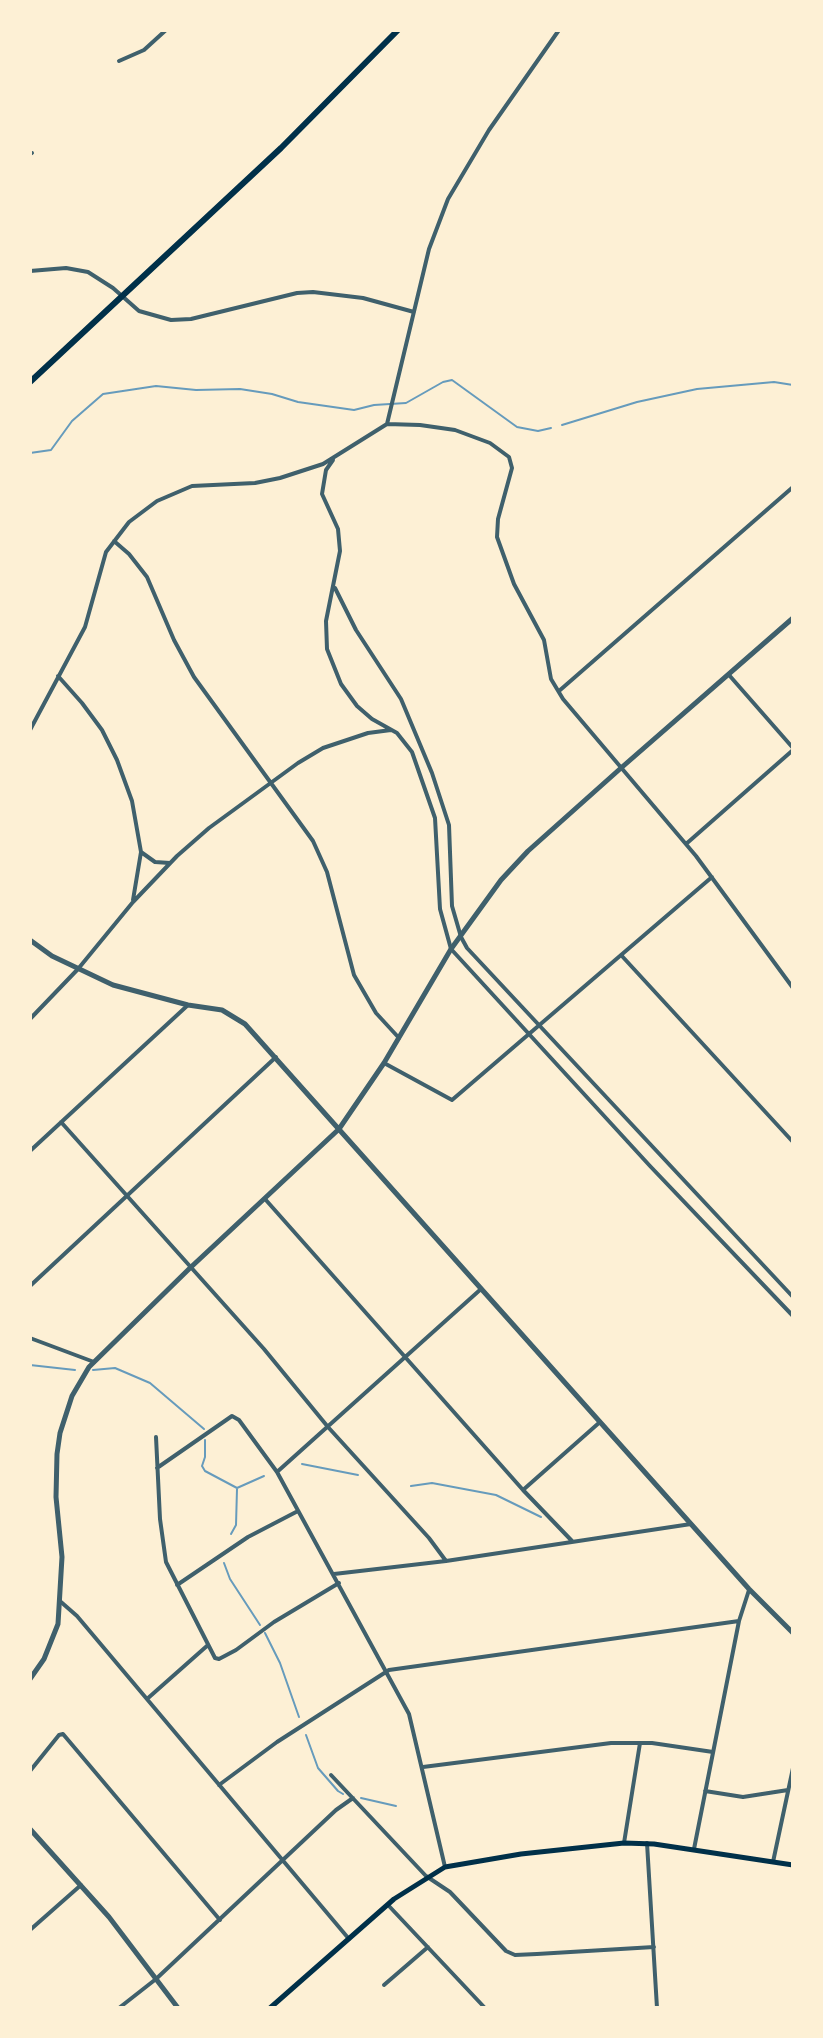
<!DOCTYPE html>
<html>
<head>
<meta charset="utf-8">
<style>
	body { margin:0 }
	#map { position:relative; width:823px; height:2038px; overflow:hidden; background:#fdf0d5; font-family:Figtree,sans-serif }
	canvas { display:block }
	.frame { position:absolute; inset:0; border:32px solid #fdf0d5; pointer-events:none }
</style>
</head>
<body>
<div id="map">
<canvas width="823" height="2038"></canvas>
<div class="frame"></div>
</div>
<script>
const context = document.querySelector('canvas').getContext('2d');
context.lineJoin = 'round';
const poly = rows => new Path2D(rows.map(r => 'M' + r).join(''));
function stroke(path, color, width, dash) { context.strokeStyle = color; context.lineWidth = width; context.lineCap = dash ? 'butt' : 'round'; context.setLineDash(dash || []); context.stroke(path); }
const stream = poly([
	[562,425,637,402,697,389,774,382,793,385],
	[30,453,51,450,72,421,103,394,156,386,196,390,240,389,272,394,298,402,354,410,374,405,406,403,443,382,452,380,517,427,538,431,551,428],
	[30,1365,75,1370],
	[93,1370,115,1368,150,1383,204,1429],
	[205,1440,205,1457,202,1466,205,1471,237,1488,264,1476],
	[302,1464,358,1475],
	[411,1486,432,1483,496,1495,541,1517],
	[231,1534,236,1525,237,1489],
	[224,1563,230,1579,260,1625],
	[265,1633,280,1663,299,1717],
	[306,1735,318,1768,338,1791,343,1794],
	[361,1798,396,1806]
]);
const minor = poly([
	[119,61,144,50,166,30],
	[30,154,32,153],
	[30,271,66,268,88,272,113,288,139,311,171,320,191,319,297,293,313,292,363,298,414,312],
	[387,424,420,425,455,430,490,443,509,457,512,468,498,519,497,537,514,584,544,640,551,679,563,699,696,856,793,988],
	[333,460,326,470,322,494,338,529,340,551,326,621,327,649,341,684,357,706,372,719,397,733,412,752,435,818,440,909,451,949,650,1166,793,1316],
	[114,541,129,554,147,577,174,640,194,677,313,841,327,872,354,975,376,1013,399,1038],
	[335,588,356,630,401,699,432,773,449,825,452,906,461,937,467,948,793,1297],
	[729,675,793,748],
	[58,676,82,703,102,730,117,760,132,801,141,852,133,900],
	[559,691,793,487],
	[30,730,85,627,106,552,129,522,157,501,192,486,255,483,280,478,323,464,387,424,429,249,448,199,489,130,559,30],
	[30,834,30,865],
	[686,844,793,750],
	[141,852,155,862,170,863],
	[621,955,793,1142],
	[30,1019,78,969,133,902,177,856,209,828,298,763,323,748,368,733,391,730],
	[384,1063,452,1100,712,877],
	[61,1122,264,1349,328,1427,429,1538,446,1561],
	[30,1151,188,1005],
	[265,1199,523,1490,572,1541],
	[30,1286,276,1057],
	[30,1338,94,1362],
	[156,1437,160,1519,166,1562,215,1658,219,1659,236,1650,274,1622,339,1583],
	[157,1468,232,1416,239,1420,277,1472,409,1714,445,1867],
	[277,1472,481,1289],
	[523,1490,600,1422],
	[334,1574,446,1561,691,1524],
	[177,1585,248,1537,298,1511],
	[61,1602,77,1616,349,1939],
	[147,1699,208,1645],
	[423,1767,611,1743,652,1743,713,1752],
	[30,1771,59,1735,63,1734,220,1920],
	[331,1775,426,1876,450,1892,506,1951,515,1955,537,1954,654,1947],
	[219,1785,277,1742,389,1670,739,1621],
	[705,1791,743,1797,788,1790],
	[624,1843,640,1743],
	[647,1843,657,2008],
	[694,1849,739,1621,749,1590],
	[773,1862,793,1768],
	[388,1905,485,2008],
	[30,1930,81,1885],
	[384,1985,428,1947],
	[119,2008,156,1979,336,1810,353,1798]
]);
const tertiary = poly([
	[30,940,52,956,113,985,188,1005,222,1010,245,1024,749,1589,793,1633],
	[30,1679,44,1659,58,1624,62,1557,56,1497,57,1454,60,1433,72,1396,89,1367,190,1268,339,1129,384,1063,451,949,501,880,528,851,621,768,793,618],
	[30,1829,109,1917,178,2008]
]);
const secondary = poly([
	[270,2008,394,1899,445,1867,521,1854,624,1843,654,1844,793,1865]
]);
const primary = poly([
	[30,382,281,148,398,30]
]);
stroke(stream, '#669bbc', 2);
stroke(minor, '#3f606c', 4);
stroke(tertiary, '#3f606c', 5);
stroke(secondary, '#003049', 5);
stroke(primary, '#003049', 6);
</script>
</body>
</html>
